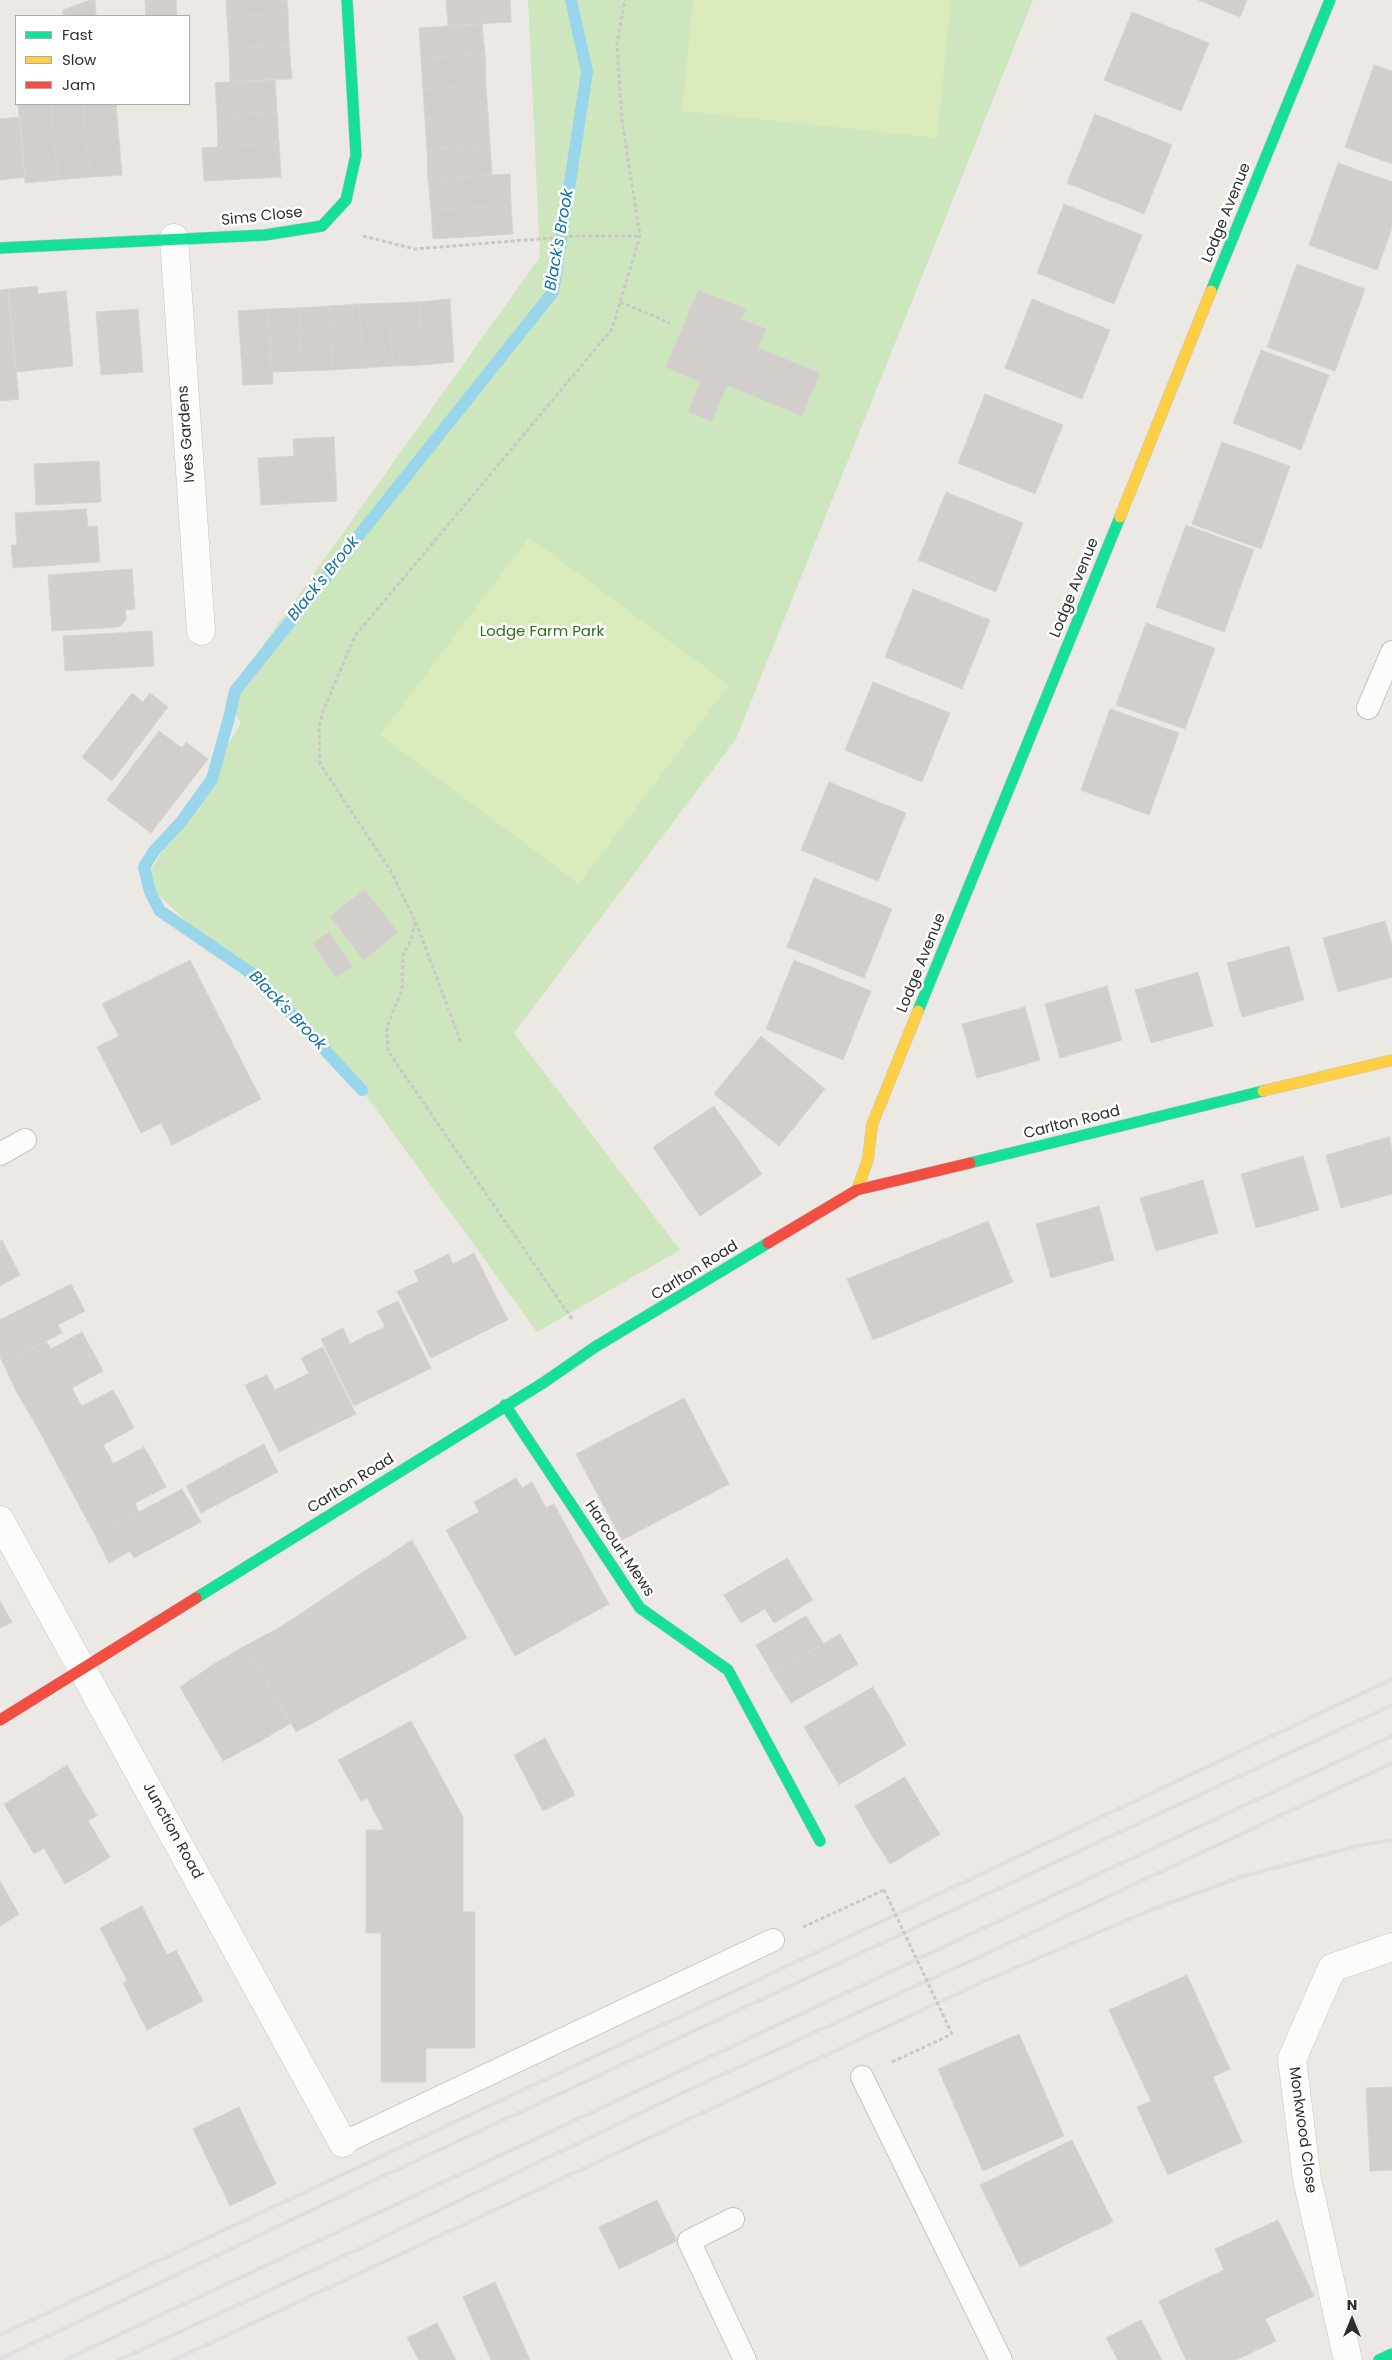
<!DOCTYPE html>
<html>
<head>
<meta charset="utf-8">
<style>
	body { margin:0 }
	#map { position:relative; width:1392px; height:2360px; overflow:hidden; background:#ece8e4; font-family:Poppins,sans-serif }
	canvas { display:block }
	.legend { position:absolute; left:15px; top:15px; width:175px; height:90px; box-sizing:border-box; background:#fff; border:1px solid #ababab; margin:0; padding:6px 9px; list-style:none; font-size:15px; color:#2e2e2e }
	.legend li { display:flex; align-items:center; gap:10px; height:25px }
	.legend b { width:25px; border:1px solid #ababab }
	.north { position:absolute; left:1327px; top:2295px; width:50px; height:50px; -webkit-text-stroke:4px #fff; paint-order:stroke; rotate:0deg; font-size:14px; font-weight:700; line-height:20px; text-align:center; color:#2e2e2e }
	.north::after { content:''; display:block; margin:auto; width:18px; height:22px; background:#2e2e2e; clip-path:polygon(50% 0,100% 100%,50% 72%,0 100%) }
</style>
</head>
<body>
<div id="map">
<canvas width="1392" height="2360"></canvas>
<ul class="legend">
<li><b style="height:6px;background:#16e098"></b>Fast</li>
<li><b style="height:6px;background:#ffcf43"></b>Slow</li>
<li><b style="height:6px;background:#f24e42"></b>Jam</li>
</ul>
<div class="north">N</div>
</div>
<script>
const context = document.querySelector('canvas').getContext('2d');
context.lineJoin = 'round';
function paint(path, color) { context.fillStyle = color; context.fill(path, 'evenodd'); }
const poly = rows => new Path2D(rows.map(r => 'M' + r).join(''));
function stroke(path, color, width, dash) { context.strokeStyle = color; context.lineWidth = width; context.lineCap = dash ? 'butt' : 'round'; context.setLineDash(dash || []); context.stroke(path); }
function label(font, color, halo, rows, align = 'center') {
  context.font = font + ' Poppins,sans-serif'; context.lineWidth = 5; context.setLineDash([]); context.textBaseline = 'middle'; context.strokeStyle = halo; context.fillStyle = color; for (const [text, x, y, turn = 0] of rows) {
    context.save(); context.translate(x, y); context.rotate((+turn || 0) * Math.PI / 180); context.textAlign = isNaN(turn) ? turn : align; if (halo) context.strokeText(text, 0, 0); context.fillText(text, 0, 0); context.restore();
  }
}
const green = poly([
	[528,0,1033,0,736,739,514,1033,680,1250,537,1332,362,1090,144,881,241,723,226,697,540,257]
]);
const pitch = poly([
	[693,0,951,0,937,138,682,111],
	[529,537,729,685,579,884,380,735]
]);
const stream = poly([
	[362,1090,257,977,160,911,150,892,144,867,154,851,181,822,212,779,230,714,235,691,553,292,587,72,571,0]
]);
const building = poly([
	[90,0,95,0,96,16,63,16,63,10,90,0],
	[145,0,176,0,177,16,146,16,145,0],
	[226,0,287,0,288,13,227,17,226,0],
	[446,0,510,0,511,22,448,26,446,0],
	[1198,0,1247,0,1240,17,1198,0],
	[1132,12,1209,43,1181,111,1104,80,1132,12],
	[288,13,289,46,229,48,227,17,288,13],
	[482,24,485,54,421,58,419,28,482,24],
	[289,46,292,79,230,82,229,48,289,46],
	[485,54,486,85,423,89,421,58,485,54],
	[1374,65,1392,71,1392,164,1345,147,1374,65],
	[275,79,277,112,217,115,215,83,275,79],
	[486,85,488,115,425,119,423,89,486,85],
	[18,104,51,104,58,180,25,183,18,104],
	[51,104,83,104,90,177,58,180,51,104],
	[83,104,116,104,122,175,90,177,83,104],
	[277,112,279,143,218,147,217,115,277,112],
	[1095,114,1172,145,1144,214,1067,183,1095,114],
	[488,115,490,145,427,149,425,119,488,115],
	[20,117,25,177,0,180,0,119,20,117],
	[279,143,281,177,204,181,202,148,279,143],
	[490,145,492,175,428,179,427,149,490,145],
	[1338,163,1392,182,1392,228,1377,270,1309,245,1338,163],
	[510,174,511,205,431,210,428,179,510,174],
	[1064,204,1142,235,1114,304,1037,273,1064,204],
	[511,205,513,234,433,239,431,210,511,205],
	[1297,264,1365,289,1335,371,1267,347,1297,264],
	[37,286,38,294,66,291,73,366,16,372,8,289,37,286],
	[8,289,19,399,0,401,0,290,8,289],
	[698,290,746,309,741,319,766,329,758,348,820,373,802,416,727,385,712,421,688,412,700,382,666,367,698,290],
	[450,299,454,362,423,365,420,302,450,299],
	[1032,299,1110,330,1082,399,1005,368,1032,299],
	[420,302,423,365,393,366,389,303,420,302],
	[389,303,393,366,363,368,359,304,389,303],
	[359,304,363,368,332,370,329,306,359,304],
	[329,306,332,370,302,371,299,308,329,306],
	[299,308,302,371,272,372,268,309,299,308],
	[138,309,143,372,101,375,96,312,138,309],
	[268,309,273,384,243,385,238,311,268,309],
	[1261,350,1329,375,1301,450,1233,423,1261,350],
	[985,394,1063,425,1035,494,958,463,985,394],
	[334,437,337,501,261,505,258,458,294,456,293,439,334,437],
	[1222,442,1290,466,1261,549,1192,524,1222,442],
	[99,461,101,502,36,505,34,464,99,461],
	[946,492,1023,523,996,592,918,560,946,492],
	[86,509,88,527,97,526,100,562,13,568,11,545,17,545,15,513,86,509],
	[1186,525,1254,550,1224,632,1156,607,1186,525],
	[132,569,135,609,125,610,126,620,119,627,52,631,48,575,132,569],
	[913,589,990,620,962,689,885,657,913,589],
	[1146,623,1215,648,1185,729,1116,705,1146,623],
	[152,631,154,666,65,671,63,636,152,631],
	[873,682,950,713,922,782,845,750,873,682],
	[132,693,143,702,150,693,168,707,112,781,82,757,132,693],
	[1110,709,1179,733,1149,815,1081,790,1110,709],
	[159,731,182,748,186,742,208,759,151,833,107,800,159,731],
	[829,782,906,813,878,881,801,850,829,782],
	[814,878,892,909,864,978,787,947,814,878],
	[364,889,398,932,364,960,330,917,364,889],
	[1385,921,1392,945,1392,977,1338,992,1323,938,1385,921],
	[329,932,352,966,336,978,313,943,329,932],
	[1289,946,1304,1000,1242,1017,1227,963,1289,946],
	[190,960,261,1099,172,1145,161,1123,141,1133,97,1047,119,1036,102,1004,190,960],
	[794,960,871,991,843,1060,766,1029,794,960],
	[1198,972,1213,1026,1151,1043,1135,990,1198,972],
	[1107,986,1122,1040,1060,1058,1045,1004,1107,986],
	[1025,1007,1040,1060,977,1078,962,1024,1025,1007],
	[761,1036,825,1089,779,1146,714,1094,761,1036],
	[714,1106,762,1174,700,1216,653,1147,714,1106],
	[1389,1137,1392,1149,1392,1194,1341,1208,1326,1155,1389,1137],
	[1303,1156,1319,1210,1256,1228,1241,1174,1303,1156],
	[1203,1180,1218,1233,1156,1251,1140,1198,1203,1180],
	[1099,1206,1114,1260,1051,1278,1036,1224,1099,1206],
	[988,1221,1013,1282,873,1340,847,1279,988,1221],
	[2,1240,20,1275,0,1286,0,1241,2,1240],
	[474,1253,508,1320,469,1339,431,1263,448,1254,453,1264,474,1253],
	[431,1263,469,1339,431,1358,397,1291,419,1281,414,1271,431,1263],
	[71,1284,85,1311,58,1325,62,1333,3,1363,0,1357,0,1320,71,1284],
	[398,1301,431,1368,393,1387,367,1335,385,1327,377,1311,398,1301],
	[343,1328,350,1344,367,1335,393,1387,354,1406,321,1339,343,1328],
	[82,1332,93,1352,17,1393,3,1363,46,1341,51,1349,82,1332],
	[323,1347,356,1414,317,1433,292,1382,309,1373,301,1358,323,1347],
	[93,1352,103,1371,72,1388,77,1398,34,1421,17,1393,93,1352],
	[267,1375,275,1390,292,1382,317,1433,279,1452,245,1385,267,1375],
	[113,1390,124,1409,49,1449,34,1421,77,1398,82,1406,113,1390],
	[684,1398,729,1484,622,1540,576,1454,684,1398],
	[124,1409,134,1428,103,1445,109,1455,65,1479,49,1449,124,1409],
	[264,1444,278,1472,201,1513,186,1486,264,1444],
	[144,1447,155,1466,80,1507,65,1479,109,1455,113,1464,144,1447],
	[155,1466,166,1487,135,1503,139,1512,95,1535,80,1507,155,1466],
	[516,1478,522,1488,532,1482,546,1508,554,1504,609,1604,515,1656,446,1530,479,1512,474,1502,516,1478],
	[182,1489,201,1522,134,1558,130,1551,109,1563,95,1535,182,1489],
	[412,1540,467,1638,440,1653,385,1558,412,1540],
	[385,1558,440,1653,411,1669,357,1576,385,1558],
	[787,1558,813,1600,774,1623,765,1609,741,1623,724,1595,787,1558],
	[357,1576,411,1669,383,1684,330,1594,357,1576],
	[330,1594,383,1684,354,1700,302,1613,330,1594],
	[0,1601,12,1622,0,1628,0,1601],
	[302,1613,354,1700,324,1717,275,1630,302,1613],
	[806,1616,824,1644,773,1674,756,1645,806,1616],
	[275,1630,324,1717,296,1732,245,1646,275,1630],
	[840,1634,858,1664,791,1703,773,1674,840,1634],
	[245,1646,291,1723,261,1741,214,1664,245,1646],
	[214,1664,261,1741,223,1761,180,1687,214,1664],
	[873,1687,890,1716,821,1755,804,1727,873,1687],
	[890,1716,906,1745,839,1785,821,1755,890,1716],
	[411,1721,463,1817,463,1912,475,1912,475,2048,426,2048,426,2082,381,2082,381,1933,366,1933,366,1830,384,1830,367,1798,361,1801,338,1760,411,1721],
	[545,1738,575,1795,543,1811,514,1755,545,1738],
	[67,1765,97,1816,88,1821,110,1857,88,1871,36,1785,67,1765],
	[905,1777,922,1806,872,1836,855,1806,905,1777],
	[36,1785,88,1871,65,1884,44,1848,34,1854,4,1804,36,1785],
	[922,1806,940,1834,890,1864,872,1836,922,1806],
	[0,1881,19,1914,0,1926,0,1881],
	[142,1906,167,1955,176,1950,203,2001,147,2030,123,1983,127,1980,100,1928,142,1906],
	[1187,1975,1230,2069,1213,2077,1242,2142,1168,2175,1137,2107,1151,2101,1109,2010,1187,1975],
	[1019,2034,1064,2136,983,2171,938,2069,1019,2034],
	[1392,2087,1392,2170,1370,2171,1366,2088,1392,2087],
	[239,2107,276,2184,230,2206,193,2129,239,2107],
	[1072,2140,1113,2222,1020,2267,980,2185,1072,2140],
	[657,2200,677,2241,619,2269,599,2227,657,2200],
	[1278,2220,1314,2296,1265,2319,1276,2341,1236,2360,1186,2360,1159,2301,1224,2270,1215,2249,1278,2220],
	[495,2282,530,2360,491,2360,463,2297,495,2282],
	[1141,2320,1162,2360,1118,2360,1106,2338,1141,2320],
	[437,2323,456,2360,419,2360,407,2338,437,2323]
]);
const path = poly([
	[363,236,415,249,576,236,640,236],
	[620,302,670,323],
	[416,922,461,1043],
	[572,1319,388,1051,387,1027,402,990,403,955,412,937,415,921,391,871,320,764,319,727,323,711,355,636,612,329,640,236,622,120,617,43,625,0],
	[803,1927,884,1890],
	[892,2062,952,2034]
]);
const lane = poly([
	[1368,708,1392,652],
	[0,1154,25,1140],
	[862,2077,1001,2360],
	[343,2143,773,1940],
	[733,2219,689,2241,745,2360]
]);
const street = poly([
	[174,238,201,631],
	[0,1520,343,2143],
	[1348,2360,1307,2179,1292,2059,1332,1968,1392,1947]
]);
const fast = poly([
	[0,248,265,235,322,226,346,200,356,155,347,0],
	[1211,291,1330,0],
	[918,1011,1120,517],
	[970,1163,1263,1091],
	[505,1405,640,1608,728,1670,820,1841],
	[196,1598,543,1383,595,1347,768,1243],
	[1379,2360,1392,2354]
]);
const slow = poly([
	[1120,517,1211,291],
	[1263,1091,1392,1060],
	[857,1190,868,1159,872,1125,918,1011]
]);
const jam = poly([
	[768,1243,857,1190,970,1163],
	[0,1720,196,1598]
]);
const rail = poly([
	[0,2335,743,1987,1392,1679],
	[0,2359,377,2179,1392,1705],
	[65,2360,1392,1736],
	[119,2360,365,2246,678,2095,1003,1946,1392,1763],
	[174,2360,980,1983,1153,1909,1241,1877,1357,1846,1392,1840]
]);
const pathBridge = poly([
	[884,1890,952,2034]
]);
const streetNames = [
	["Lodge Avenue",1227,213,-68],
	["Sims Close",262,217,-6],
	["Ives Gardens",187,434,-94],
	["Lodge Avenue",1075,588,-68],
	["Lodge Avenue",922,963,-68],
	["Carlton Road",1072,1123,-14],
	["Carlton Road",695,1271,-32],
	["Carlton Road",351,1484,-32],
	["Harcourt Mews",619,1549,56],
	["Junction Road",172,1831,61],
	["Monkwood Close",1302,2130,82]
];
const parkNames = [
	["Lodge Farm Park",542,632]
];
const waterNames = [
	["Black's Brook",560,240,-80],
	["Black's Brook",324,579,-51],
	["Black's Brook",287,1011,46]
];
paint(green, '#cee6be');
paint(pitch, '#d9eabb');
stroke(stream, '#99d6ec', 12);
paint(building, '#d1cecb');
stroke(building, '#d7d4d0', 1);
stroke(lane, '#c5c4c5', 24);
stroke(street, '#c5c4c5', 29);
stroke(fast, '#c5c4c5', 12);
stroke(slow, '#c5c4c5', 12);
stroke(jam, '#c5c4c5', 12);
stroke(path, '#c9c9c8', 3, [4, 2.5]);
stroke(lane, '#fcfcfb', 22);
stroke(street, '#fcfcfb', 28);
stroke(fast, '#16e098', 11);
stroke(slow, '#ffcf43', 11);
stroke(jam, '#f24e42', 11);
stroke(rail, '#dfdfe1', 4);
stroke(pathBridge, '#c9c9c8', 3, [4, 2.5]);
label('15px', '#2e2e2e', '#fff', streetNames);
label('15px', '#2c6e1b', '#fff', parkNames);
label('italic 16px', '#0d6fa3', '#fff', waterNames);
</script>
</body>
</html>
